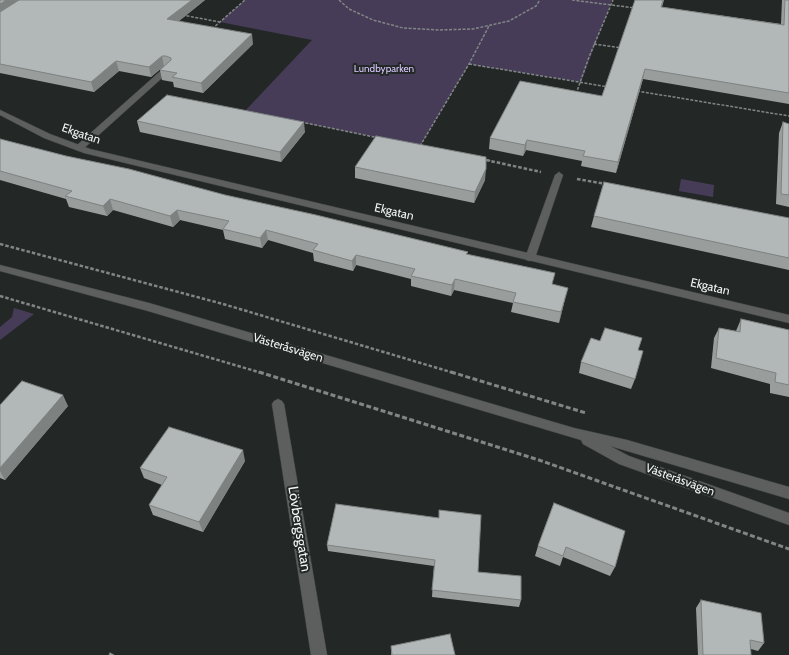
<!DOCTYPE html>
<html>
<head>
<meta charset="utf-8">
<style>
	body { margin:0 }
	canvas { display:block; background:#232827 }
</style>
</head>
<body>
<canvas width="789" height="655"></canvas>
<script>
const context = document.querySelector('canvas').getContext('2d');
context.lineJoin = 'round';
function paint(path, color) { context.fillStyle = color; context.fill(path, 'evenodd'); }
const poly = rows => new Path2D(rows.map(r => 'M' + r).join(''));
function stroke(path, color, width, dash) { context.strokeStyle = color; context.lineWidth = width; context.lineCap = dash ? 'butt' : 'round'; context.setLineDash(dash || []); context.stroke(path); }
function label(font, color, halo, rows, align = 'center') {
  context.font = font + ' Cabin,sans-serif'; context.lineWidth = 4; context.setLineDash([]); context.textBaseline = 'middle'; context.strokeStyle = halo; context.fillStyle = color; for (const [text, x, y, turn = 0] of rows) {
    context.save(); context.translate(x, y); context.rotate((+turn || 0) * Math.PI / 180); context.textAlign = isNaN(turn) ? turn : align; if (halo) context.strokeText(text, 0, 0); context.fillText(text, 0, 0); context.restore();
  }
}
const green = poly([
	[245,0,612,0,581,82,469,64,420,146,245,111,312,40,220,22],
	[681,179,714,185,713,197,679,191],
	[14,308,34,314,0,340,0,327,12,317]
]);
const pathFar2 = poly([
	[339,0,349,9,373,20,403,28,438,30,473,29,509,21,536,6,540,0],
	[572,0,635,8],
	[182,15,220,22],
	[212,29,245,0],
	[594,44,622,48],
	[469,64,609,87],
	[637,91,789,116],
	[576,94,589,57,613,0],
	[301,122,379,138],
	[420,146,469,64,489,26],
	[483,159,491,161]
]);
const pathFar1 = poly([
	[486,160,541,172],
	[577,179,606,184],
	[0,244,223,304,454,373],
	[0,296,262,373]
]);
const path = poly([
	[259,372,539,460,789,549],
	[451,372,586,413]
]);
const service = poly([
	[165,67,168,67,172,69,82,150,76,150,75,148,76,146,165,67],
	[559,172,563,175,535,258,530,261,526,260,525,258,555,175,559,172]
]);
const minor = poly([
	[0,110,50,134,90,149,789,315,789,323,84,153,44,138,0,115,0,110],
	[278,399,282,401,284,404,327,655,311,655,272,404,274,401,278,399]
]);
const tertiary = poly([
	[0,265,149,303,574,428,627,440,789,487,789,499,610,446,629,456,789,513,789,525,619,464,583,444,581,440,148,311,0,271,0,265]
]);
const wall = poly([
	[0,0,205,0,179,21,253,44,203,93,174,87,173,82,162,80,160,70,164,66,151,77,119,71,94,92,0,73],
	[635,0,664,0,662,7,781,24,782,0,789,0,789,104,643,79,616,173,581,166,582,161,526,150,523,156,489,149,490,138,602,96],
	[137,121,305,132,281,162,140,132],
	[783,122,789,124,789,207,776,204,779,133],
	[0,139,66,156,225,195,468,252,467,254,553,285,565,299,559,323,511,312,513,303,454,290,451,296,411,286,411,279,356,265,353,271,314,261,313,253,268,240,262,248,225,239,223,230,180,220,173,227,113,210,107,216,69,207,66,199,0,180],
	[355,167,485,180,474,203,355,178],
	[594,216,789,218,789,270,591,227],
	[741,319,789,330,789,397,770,393,770,384,711,368,714,338,719,328,736,331],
	[600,341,638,350,635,379,631,389,579,373,581,362],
	[0,405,68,406,5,480,0,478],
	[245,461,203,532,153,515,149,505,162,485,144,478,140,468],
	[554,503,615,567,610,576,563,557,560,566,535,556,538,546],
	[336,504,478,572,521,600,519,607,432,597,434,566,328,551,327,545],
	[701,600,764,643,758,651,751,649,751,655,698,655,696,608],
	[391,646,455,655,391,655]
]);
const shadedWall = poly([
	[6,0,24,0,0,15,0,4],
	[192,0,205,0,169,29,167,19],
	[252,34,253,44,203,93,201,83],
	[162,56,164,66,151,77,149,67],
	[116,61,119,71,94,92,91,82],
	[645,69,643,79,616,173,618,162],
	[304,122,305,132,281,162,280,152],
	[527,140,526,150,523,156,525,145],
	[486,169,485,180,474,203,475,192],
	[110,199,113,210,107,216,103,206],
	[177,210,180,220,173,227,170,216],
	[266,230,268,240,262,248,260,238],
	[356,255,356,265,353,271,352,261],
	[455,279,454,290,451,296,452,285],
	[568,288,565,299,559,323,561,312],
	[63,395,68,406,5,480,0,471,0,468],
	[243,450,245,461,203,532,199,522]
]);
const building = poly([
	[0,0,6,0,0,4,0,0],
	[19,0,192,0,167,19,252,34,201,83,172,77,177,73,160,70,171,60,171,58,166,56,162,56,149,67,116,61,91,82,0,64,0,12,19,0],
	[635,0,663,0,661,7,784,25,785,0,789,0,789,93,645,69,618,162,583,156,585,151,527,140,525,145,490,138,520,81,602,96,635,0],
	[167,95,304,122,280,152,137,121,167,95],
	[783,122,789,124,789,195,781,194,783,122],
	[376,136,486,157,486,169,475,192,355,167,376,136],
	[0,139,66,156,129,169,225,195,316,215,468,252,466,254,555,273,552,284,568,288,561,312,513,302,516,293,455,279,452,285,411,276,415,269,356,255,352,261,313,250,318,244,266,230,260,238,223,229,229,221,177,210,170,216,110,199,103,206,65,196,72,191,0,171,0,139],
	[604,182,789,218,789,258,594,216,604,182],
	[741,319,789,330,789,385,775,382,776,373,716,358,719,328,740,332,741,319],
	[605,328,642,338,638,350,643,351,635,379,581,362,591,338,600,341,605,328],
	[22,381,63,395,0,468,0,405,22,381],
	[169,427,243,450,199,522,149,505,167,477,140,468,169,427],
	[554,503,625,531,615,567,566,547,563,556,538,546,554,503],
	[336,504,439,518,439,510,481,515,478,572,521,576,521,600,432,590,435,560,327,545,336,504],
	[701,600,761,613,764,643,750,640,751,655,703,655,701,600],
	[450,634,455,655,392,655,391,646,450,634],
	[110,653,114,655,109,655,110,653]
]);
const farParknames = [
	["Lundbyparken",384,69]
];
const streetNames = [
	["Ekgatan",81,134,19],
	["Ekgatan",394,212,13],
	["Ekgatan",710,287,13],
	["Västeråsvägen",288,348,17],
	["Västeråsvägen",680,480,20]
];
const nearStreetnames = [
	["Lövbergsgatan",299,529,81]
];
paint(green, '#463c58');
stroke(service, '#404544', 1);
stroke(minor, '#404544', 1);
stroke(tertiary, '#404544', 1);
stroke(pathFar2, '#818685', 1.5, [3, 1.5]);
stroke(pathFar1, '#818685', 2.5, [3.5, 2]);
stroke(path, '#818685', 3, [5, 2.5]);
paint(service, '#5d5f5f');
paint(minor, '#5d5f5f');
paint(tertiary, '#5d5f5f');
paint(wall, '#999e9d');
paint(shadedWall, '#7d8180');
paint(building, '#b2b8b7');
stroke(building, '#7d8180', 1);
label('10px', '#dac9ff', '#232827', farParknames);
label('12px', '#f2f6f5', '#232827', streetNames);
label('14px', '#f2f6f5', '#232827', nearStreetnames);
</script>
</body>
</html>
